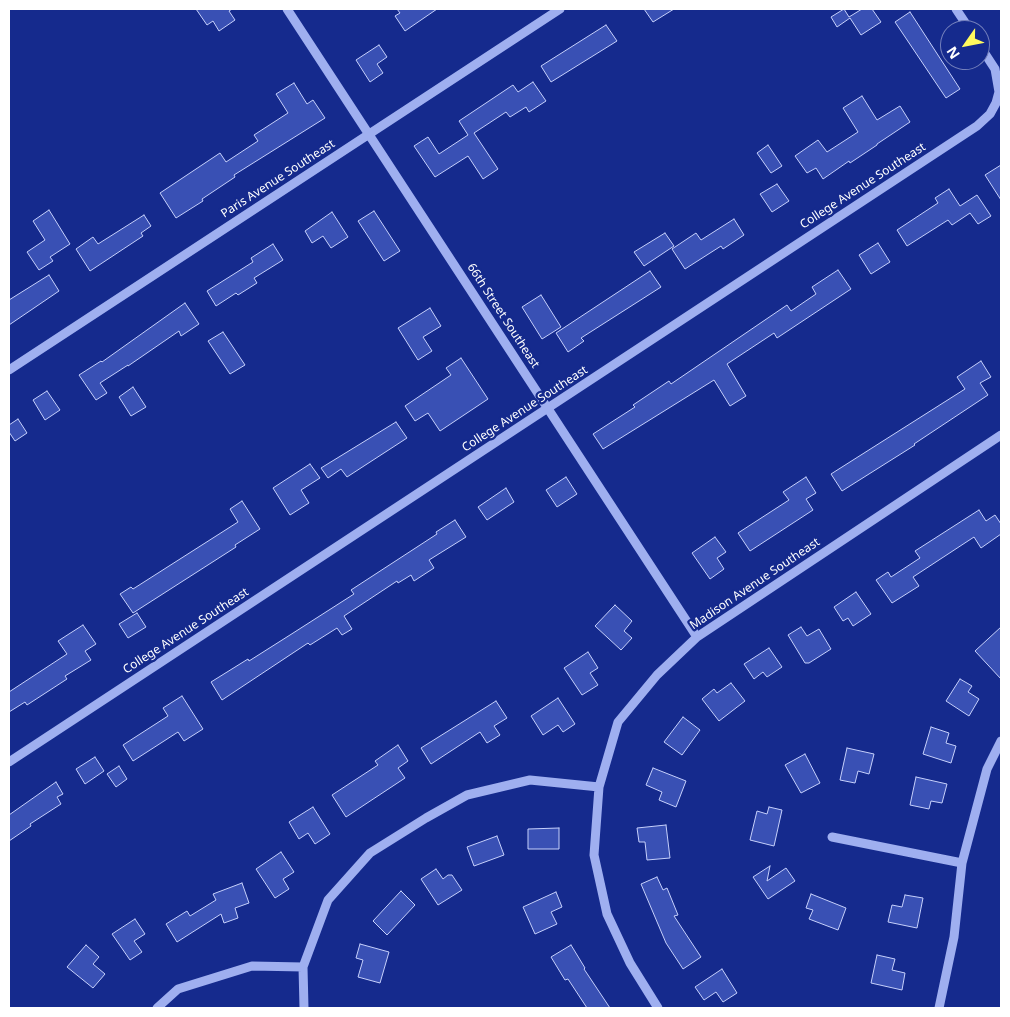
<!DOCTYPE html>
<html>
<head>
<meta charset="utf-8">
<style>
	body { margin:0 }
	#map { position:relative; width:1010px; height:1017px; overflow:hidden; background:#152a8d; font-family:"Noto Sans",sans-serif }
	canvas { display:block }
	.frame { position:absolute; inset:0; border:10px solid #fff; pointer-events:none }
	.north { position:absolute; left:940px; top:20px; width:50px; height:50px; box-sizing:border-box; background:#152a8d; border:1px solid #737fbb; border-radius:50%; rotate:237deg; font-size:14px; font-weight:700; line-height:20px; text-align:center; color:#fff }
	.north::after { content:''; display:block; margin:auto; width:18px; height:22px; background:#fffa5e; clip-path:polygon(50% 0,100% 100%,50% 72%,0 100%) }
</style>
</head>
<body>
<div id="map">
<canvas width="1010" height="1017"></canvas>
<div class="frame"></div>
<div class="north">N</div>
</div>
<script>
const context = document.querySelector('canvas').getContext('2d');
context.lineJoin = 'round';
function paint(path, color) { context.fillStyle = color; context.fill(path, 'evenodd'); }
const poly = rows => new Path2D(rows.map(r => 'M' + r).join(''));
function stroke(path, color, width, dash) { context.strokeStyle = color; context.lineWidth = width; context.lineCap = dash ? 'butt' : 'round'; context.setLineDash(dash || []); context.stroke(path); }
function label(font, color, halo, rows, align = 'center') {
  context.font = font + ' "Noto Sans",sans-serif'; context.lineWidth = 4.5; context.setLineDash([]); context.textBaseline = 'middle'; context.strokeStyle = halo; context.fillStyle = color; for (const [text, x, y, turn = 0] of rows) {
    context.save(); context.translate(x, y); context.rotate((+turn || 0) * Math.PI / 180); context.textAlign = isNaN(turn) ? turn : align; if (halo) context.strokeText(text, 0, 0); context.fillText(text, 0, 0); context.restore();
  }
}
const building = poly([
	[196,9,232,9,229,11,235,20,219,31,213,21,207,25,196,9],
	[397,9,437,9,405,31,395,16,400,13,397,9],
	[644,9,674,9,653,22,644,9],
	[844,9,849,17,862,9,872,9,881,22,861,35,850,18,837,27,831,17,844,9],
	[910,12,960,89,946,98,895,22,910,12],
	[606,25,617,41,551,82,541,66,606,25],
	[379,45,387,57,377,64,383,73,370,82,356,60,379,45],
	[533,82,546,101,529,112,526,107,510,117,506,112,474,133,498,169,483,179,468,156,435,177,414,146,428,137,439,154,468,135,459,121,513,85,518,92,533,82],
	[294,83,307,104,313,100,325,118,234,175,235,177,202,199,203,201,176,218,160,193,220,153,226,162,258,141,254,135,288,113,276,94,294,83],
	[862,96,877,120,900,106,910,122,877,144,877,145,850,163,849,161,823,179,816,168,807,173,795,156,818,140,827,152,858,132,843,108,862,96],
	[768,145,782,166,771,173,757,153,768,145],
	[1001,165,1001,200,985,175,1001,165],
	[777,184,789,201,772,212,760,194,777,184],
	[949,189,960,206,977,195,991,216,978,224,970,213,952,225,948,220,907,246,897,230,938,203,935,198,949,189],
	[49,210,70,244,50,257,53,261,39,270,27,252,45,240,33,221,49,210],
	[374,211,400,251,384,261,358,221,374,211],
	[332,212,348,237,331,248,323,236,312,243,305,231,332,212],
	[144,215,151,226,141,233,143,236,90,271,76,249,93,237,98,244,144,215],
	[734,219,744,235,723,249,721,246,685,269,672,249,696,233,701,240,734,219],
	[665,233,674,246,644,266,634,252,665,233],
	[878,243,890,262,871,274,859,255,878,243],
	[273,244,283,260,254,278,257,283,238,295,236,293,216,306,207,291,253,262,251,258,273,244],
	[838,270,851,289,777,338,774,333,727,364,746,396,730,406,714,380,603,449,593,434,635,407,633,405,669,381,671,384,787,305,791,311,816,294,812,287,838,270],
	[650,271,661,287,581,338,584,341,568,352,556,333,650,271],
	[49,275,59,291,9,325,9,300,49,275],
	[541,295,561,327,542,339,522,307,541,295],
	[185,303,199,324,181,336,179,331,128,366,128,365,100,383,107,393,96,400,79,375,101,361,102,362,185,303],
	[430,308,441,326,423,337,432,351,418,360,398,328,430,308],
	[223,332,245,365,230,374,208,341,223,332],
	[461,358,488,399,440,431,428,413,415,421,405,406,451,375,446,368,461,358],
	[981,361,991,377,980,383,988,395,914,444,915,445,842,491,831,474,965,389,957,377,981,361],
	[133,387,146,407,131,416,119,397,133,387],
	[47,391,60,410,45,420,33,400,47,391],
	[18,419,27,433,15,441,9,432,9,425,18,419],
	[396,422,407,438,347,477,341,469,328,478,321,468,396,422],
	[310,464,320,478,301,490,309,503,290,515,273,488,310,464],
	[566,477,577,494,557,507,546,490,566,477],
	[806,477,816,493,806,499,813,510,750,551,738,533,789,500,783,492,806,477],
	[506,488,514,502,487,520,478,507,506,488],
	[242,501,260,529,235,545,236,547,133,613,120,594,131,587,133,589,238,522,230,509,242,501],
	[979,510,986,521,995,515,1001,524,1001,534,981,548,974,537,913,577,919,586,892,603,876,580,888,572,891,577,920,558,915,551,979,510],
	[455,520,466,537,429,560,434,568,414,581,411,575,398,583,397,581,344,616,352,629,342,635,337,628,310,645,308,643,222,700,211,682,248,659,249,661,290,635,354,594,351,590,437,534,436,532,455,520],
	[715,537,726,552,717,558,724,569,710,579,692,553,715,537],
	[856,592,871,614,853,626,848,618,843,621,834,607,856,592],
	[615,605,632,621,624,631,632,638,621,650,595,626,615,605],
	[137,613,146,627,128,638,119,624,137,613],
	[83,625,96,644,85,651,91,660,65,676,67,679,27,705,25,702,9,712,9,692,67,654,58,641,83,625],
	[801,627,807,636,819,629,831,649,809,663,805,663,788,635,801,627],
	[1001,627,1001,679,975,651,1001,627],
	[769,648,782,667,767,677,763,672,754,679,744,664,769,648],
	[588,652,598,668,590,673,598,685,582,695,564,668,588,652],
	[960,679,972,686,968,692,979,699,969,716,946,701,960,679],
	[731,683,745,701,719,721,702,699,714,689,717,693,731,683],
	[182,696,203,729,184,741,178,732,133,761,123,745,168,716,163,708,182,696],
	[558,698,575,724,563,732,558,725,543,735,531,716,558,698],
	[496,701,507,718,494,726,500,735,487,743,480,732,431,764,421,748,496,701],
	[683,717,700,730,682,755,664,742,683,717],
	[931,727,949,733,946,743,956,746,951,763,923,754,931,727],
	[398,745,408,761,398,768,405,778,346,817,332,795,378,765,375,761,398,745],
	[847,748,874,754,869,774,858,771,855,783,840,780,847,748],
	[805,754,820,783,801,793,785,765,805,754],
	[95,757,104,771,85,784,76,769,95,757],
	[119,766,127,779,116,787,107,774,119,766],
	[653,768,686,781,676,807,659,800,662,792,646,785,653,768],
	[916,777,947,784,942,803,931,801,929,809,910,805,916,777],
	[56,782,63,794,57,797,61,804,30,824,31,826,9,841,9,815,56,782],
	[313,807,330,834,315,844,308,833,299,839,289,822,313,807],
	[769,807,782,810,774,846,750,840,757,811,767,814,769,807],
	[666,825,670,858,647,860,645,842,639,842,637,828,666,825],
	[559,828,559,849,528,849,528,829,559,828],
	[497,836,504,855,474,866,467,847,497,836],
	[281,852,294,872,283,879,289,889,275,898,256,869,281,852],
	[770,866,767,881,786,868,795,881,768,899,753,877,770,866],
	[436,869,443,879,448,875,452,875,462,890,438,905,421,879,436,869],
	[657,877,663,890,667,888,678,915,674,916,701,957,683,969,666,943,641,884,657,877],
	[242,883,249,903,235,908,238,918,224,923,221,914,177,942,166,924,187,911,190,916,216,900,213,894,242,883],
	[401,891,415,905,387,935,373,921,401,891],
	[556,892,562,907,551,912,557,924,535,934,523,907,556,892],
	[811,894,846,908,838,930,809,919,813,910,806,908,811,894],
	[905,895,923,898,917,928,888,922,892,905,902,907,905,895],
	[135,919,145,934,134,941,142,952,130,960,112,934,135,919],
	[360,944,389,952,380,983,358,977,363,960,356,958,360,944],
	[86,945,99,957,93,964,105,974,93,988,67,967,86,945],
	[571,945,585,968,584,969,610,1008,587,1008,568,979,565,980,551,957,571,945],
	[877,955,895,959,892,970,905,973,902,990,871,983,877,955],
	[722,969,737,993,723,1002,716,992,704,1000,695,987,722,969]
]);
const minor = poly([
	[287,9,697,637],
	[956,9,970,30],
	[9,370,560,9],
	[9,762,977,126,990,114,996,103,999,92,995,69,980,46],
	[832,837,962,863],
	[157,1008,178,989,252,966,303,967],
	[304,1008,303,967,328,900,370,853,426,818,467,795,530,780,599,787],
	[658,1008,630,963,607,914,594,855,599,787,618,722,657,675,697,637,1001,435],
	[939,1008,954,937,962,863,987,769,1001,741]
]);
const streetNames = [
	["Paris Avenue Southeast",278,179,-33],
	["College Avenue Southeast",863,186,-33],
	["66th Street Southeast",503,316,57],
	["College Avenue Southeast",525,409,-33],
	["Madison Avenue Southeast",755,584,-34],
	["College Avenue Southeast",186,631,-33]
];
paint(building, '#3950b4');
stroke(building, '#c6d0fb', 1);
stroke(minor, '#9faff0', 9);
label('12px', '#fff', '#152a8d', streetNames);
</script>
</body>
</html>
